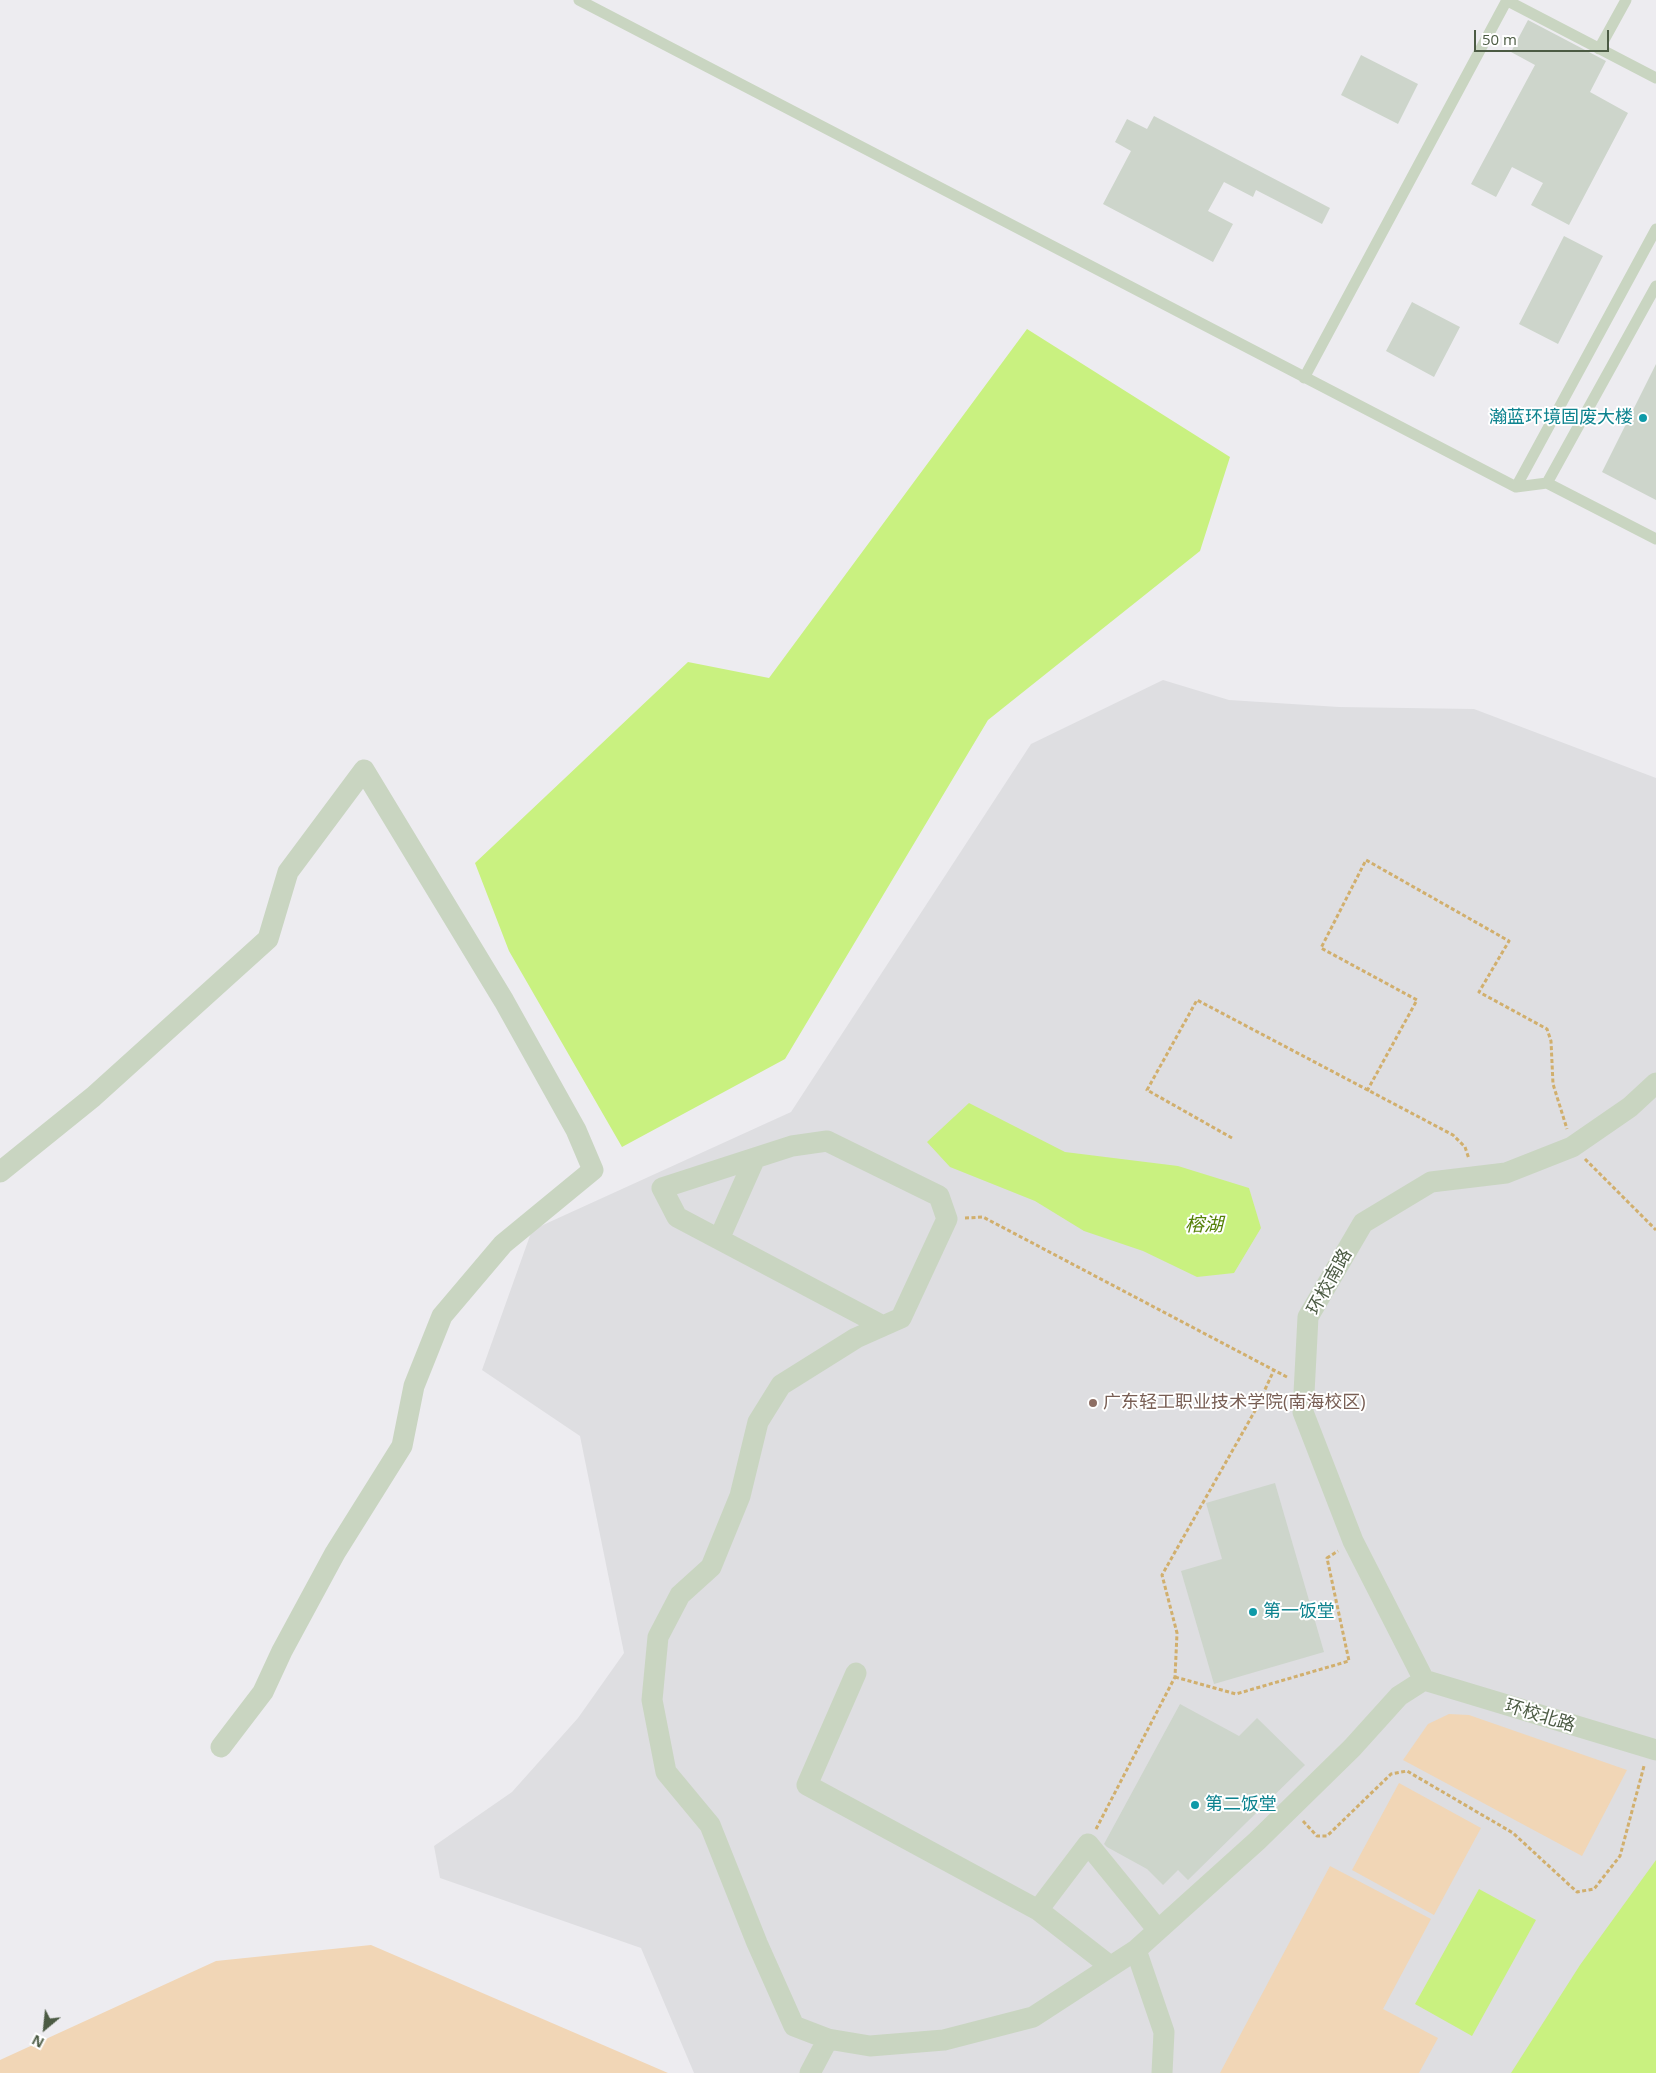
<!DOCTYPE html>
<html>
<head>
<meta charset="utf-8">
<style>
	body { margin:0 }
	#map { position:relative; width:1656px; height:2073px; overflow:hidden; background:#edecf0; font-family:"Open Sans",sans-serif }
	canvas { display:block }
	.north { position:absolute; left:20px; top:2003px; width:50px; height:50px; -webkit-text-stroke:4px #fff; paint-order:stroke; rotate:208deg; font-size:14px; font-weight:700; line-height:20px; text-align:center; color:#4c5b44 }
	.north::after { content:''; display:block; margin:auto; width:18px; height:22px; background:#4c5b44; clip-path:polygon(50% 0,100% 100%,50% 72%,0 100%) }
	.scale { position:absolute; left:1474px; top:30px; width:135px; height:22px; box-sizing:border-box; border:2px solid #4c5b44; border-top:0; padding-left:6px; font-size:15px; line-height:18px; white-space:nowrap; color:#4c5b44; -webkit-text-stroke:4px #fff; paint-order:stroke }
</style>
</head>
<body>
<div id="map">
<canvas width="1656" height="2073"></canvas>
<div class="north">N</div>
<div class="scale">50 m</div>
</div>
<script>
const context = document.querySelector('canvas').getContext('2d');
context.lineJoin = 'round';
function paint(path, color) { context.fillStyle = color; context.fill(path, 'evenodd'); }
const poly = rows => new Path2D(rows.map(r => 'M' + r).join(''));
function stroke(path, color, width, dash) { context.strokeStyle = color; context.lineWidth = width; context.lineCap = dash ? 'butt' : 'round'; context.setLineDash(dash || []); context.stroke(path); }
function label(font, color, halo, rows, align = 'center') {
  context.font = font + ' "Open Sans","Noto Sans SC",sans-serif'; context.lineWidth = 4; context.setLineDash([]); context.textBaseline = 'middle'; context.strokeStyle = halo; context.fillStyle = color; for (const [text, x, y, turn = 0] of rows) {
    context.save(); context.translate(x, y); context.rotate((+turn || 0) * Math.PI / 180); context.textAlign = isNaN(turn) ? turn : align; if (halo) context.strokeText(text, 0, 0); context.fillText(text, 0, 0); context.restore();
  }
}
const education = poly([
	[1163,680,1229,700,1339,707,1474,709,1656,778,1656,2073,694,2073,641,1948,440,1878,434,1846,512,1792,578,1718,624,1653,580,1436,482,1370,532,1230,791,1112,1031,744]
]);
const green = poly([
	[1449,1714,1469,1715,1627,1770,1582,1856,1403,1760,1428,1724],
	[1399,1783,1481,1828,1434,1915,1352,1870],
	[1330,1866,1431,1919,1383,2009,1438,2038,1419,2073,1220,2073],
	[371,1945,668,2073,0,2073,0,2060,216,1961]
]);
const water = poly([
	[1027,329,1230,457,1200,551,988,720,785,1059,622,1147,509,951,475,863,688,662,769,678],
	[969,1103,1065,1152,1178,1166,1249,1188,1261,1228,1234,1273,1197,1277,1143,1251,1084,1231,1035,1201,950,1167,927,1142],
	[1656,1860,1656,2073,1511,2073,1580,1965],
	[1479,1889,1536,1920,1472,2036,1415,2004]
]);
const building = poly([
	[1528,20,1606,61,1590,92,1628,113,1569,225,1531,205,1543,183,1512,167,1496,197,1471,184,1535,65,1511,52],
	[1361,55,1418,84,1398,124,1341,95],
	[1154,116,1330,208,1322,224,1256,190,1253,197,1224,182,1208,211,1233,224,1213,262,1103,204,1131,151,1115,142,1127,119,1147,129],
	[1564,236,1603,256,1558,344,1519,324],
	[1412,302,1460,327,1434,377,1386,351],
	[1656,364,1656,500,1602,472],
	[1275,1483,1324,1652,1214,1684,1181,1571,1222,1559,1206,1503],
	[1180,1704,1239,1736,1257,1718,1305,1765,1188,1880,1178,1870,1163,1885,1147,1869,1107,1847,1104,1844]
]);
const path = poly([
	[1367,1091,1417,1000,1321,948,1366,860,1509,941,1479,992,1547,1029,1551,1041,1553,1084,1567,1129],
	[1232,1138,1147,1090,1197,1000,1453,1135,1465,1147,1469,1159],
	[1585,1159,1656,1230],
	[965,1218,983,1217,1287,1377],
	[1175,1677,1236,1694,1349,1661,1327,1558,1338,1551],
	[1303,1821,1317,1836,1327,1836,1391,1774,1407,1771,1513,1833,1577,1892,1594,1889,1620,1856,1644,1766],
	[1096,1829,1175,1677,1177,1633,1162,1575,1256,1409,1274,1370]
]);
const service = poly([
	[579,0,1516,487,1547,483,1656,539],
	[1506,0,1656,78],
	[1599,49,1626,0],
	[1304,378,1507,0],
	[1547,483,1656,286],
	[1516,487,1656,229]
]);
const minor = poly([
	[0,1172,93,1097,268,939,288,872,364,770,504,1001,576,1130,593,1170,503,1244,442,1316,414,1386,402,1446,335,1553,282,1651,263,1692,221,1747],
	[719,1239,755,1158],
	[856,1673,807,1785,1038,1910],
	[1424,1680,1353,1541,1303,1412,1308,1317,1363,1223,1431,1182,1506,1173,1572,1147,1630,1107,1656,1083],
	[1424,1680,1656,1750],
	[1136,1950,1164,2032,1162,2073],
	[1110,1966,1038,1910,1088,1844,1158,1930],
	[828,2039,794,2026,757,1943,710,1825,666,1772,652,1700,658,1637,680,1595,711,1567,740,1496,758,1422,781,1385,856,1338,901,1318,947,1219,939,1196,827,1141,792,1146,662,1188,677,1217,883,1326],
	[810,2073,828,2039,870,2046,944,2040,1033,2017,1136,1950,1257,1841,1352,1748,1399,1696,1424,1680]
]);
const markers = [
	[1643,418,5,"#0f9aa8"],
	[1093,1403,5,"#8d6e63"],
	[1253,1612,5,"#0f9aa8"],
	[1195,1805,5,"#0f9aa8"]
];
const cultureNames = [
	["瀚蓝环境固废大楼",1633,418,"right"],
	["第一饭堂",1263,1612],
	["第二饭堂",1205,1805]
];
const streetNames = [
	["环校南路",1330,1282,-61],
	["环校北路",1540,1716,17]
];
const educationNames = [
	["广东轻工职业技术学院(南海校区)",1103,1403]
];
const waterNames = [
	["榕湖",1204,1226]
];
paint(education, '#dedee1');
paint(green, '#f1d6b6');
paint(water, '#c9f180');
paint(building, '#cdd5cb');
stroke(path, '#d1af6d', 3, [4, 2.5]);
stroke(service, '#c9d5c1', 11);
stroke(minor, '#c9d5c1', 21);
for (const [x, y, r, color] of markers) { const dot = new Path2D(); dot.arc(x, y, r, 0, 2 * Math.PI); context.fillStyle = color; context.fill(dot); stroke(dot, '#fff', 2); }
label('18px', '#0d838f', '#fff', cultureNames, 'left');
label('18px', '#4c5b44', '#fff', streetNames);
label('18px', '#785e54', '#fff', educationNames, 'left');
label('italic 19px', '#548007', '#fff', waterNames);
</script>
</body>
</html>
